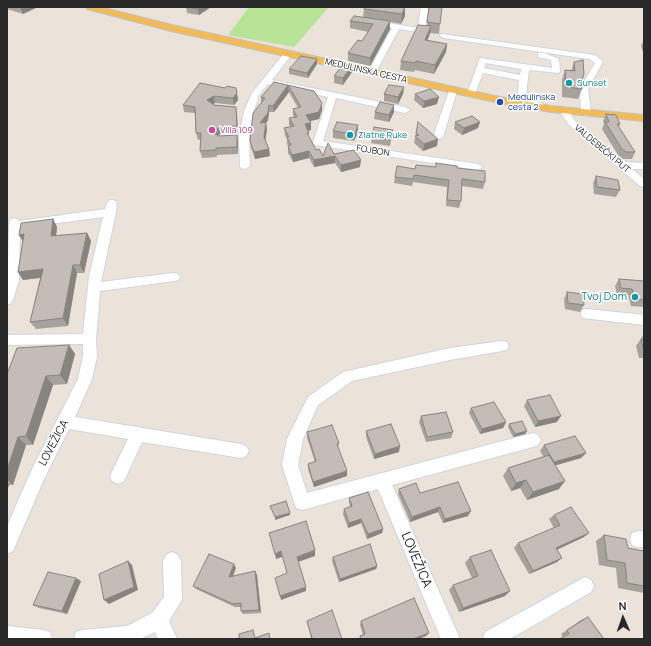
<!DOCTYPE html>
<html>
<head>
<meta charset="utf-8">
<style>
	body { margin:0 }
	#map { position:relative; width:651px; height:646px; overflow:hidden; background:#ebe2da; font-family:Manrope,sans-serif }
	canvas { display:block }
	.frame { position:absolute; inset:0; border:8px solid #292929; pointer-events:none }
	.north { position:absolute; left:603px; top:598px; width:40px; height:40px; -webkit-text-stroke:3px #fff; paint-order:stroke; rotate:358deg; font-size:11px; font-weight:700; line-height:16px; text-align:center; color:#292929 }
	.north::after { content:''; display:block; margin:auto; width:14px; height:18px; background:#292929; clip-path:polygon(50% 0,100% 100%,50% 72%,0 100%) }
</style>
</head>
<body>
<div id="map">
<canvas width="651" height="646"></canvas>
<div class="frame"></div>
<div class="north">N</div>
</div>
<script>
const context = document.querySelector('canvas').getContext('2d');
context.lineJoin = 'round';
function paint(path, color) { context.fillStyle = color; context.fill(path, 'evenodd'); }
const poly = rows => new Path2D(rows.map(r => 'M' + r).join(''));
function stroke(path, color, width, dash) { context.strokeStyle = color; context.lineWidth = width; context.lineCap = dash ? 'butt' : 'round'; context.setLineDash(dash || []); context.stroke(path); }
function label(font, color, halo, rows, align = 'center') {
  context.font = font + ' Manrope,sans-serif'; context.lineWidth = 3; context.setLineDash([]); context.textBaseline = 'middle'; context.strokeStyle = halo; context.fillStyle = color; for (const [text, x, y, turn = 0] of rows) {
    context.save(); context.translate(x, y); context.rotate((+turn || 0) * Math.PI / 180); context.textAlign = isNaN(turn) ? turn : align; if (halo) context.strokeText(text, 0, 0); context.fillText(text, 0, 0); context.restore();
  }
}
const green = poly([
	[249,7,329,7,294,47,228,35]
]);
const minor = poly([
	[421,7,429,7,424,33,399,29,376,72,375,74,369,74,368,72,392,28,369,24,369,20,418,28,421,7],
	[441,34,595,55,603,62,588,88,591,113,586,116,581,113,580,88,595,63,590,59,444,38,440,36,441,34],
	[286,51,289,51,293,53,272,80,405,107,410,110,405,113,336,98,323,141,478,164,483,167,478,170,315,145,313,143,328,97,268,84,259,95,254,111,249,137,250,166,245,169,241,168,240,166,239,137,244,111,252,93,286,51],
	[538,53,544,53,559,59,560,71,559,73,529,70,526,94,544,105,546,107,544,109,538,109,519,97,518,95,519,80,483,73,474,96,471,97,467,94,480,58,552,68,551,60,538,57,538,53],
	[486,63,521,69,520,75,484,68,486,63],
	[453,88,457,91,443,137,438,140,435,139,433,137,449,91,453,88],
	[565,108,568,109,574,120,624,162,644,163,644,169,632,169,644,179,644,187,640,186,568,124,560,111,565,108],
	[112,200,116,201,117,204,116,212,101,282,174,273,178,274,180,277,178,280,174,281,100,291,96,339,97,356,92,379,75,417,241,444,246,446,249,451,246,456,241,458,142,442,124,481,118,484,112,481,110,476,128,439,69,429,45,477,13,551,7,554,7,526,33,467,78,379,83,356,83,344,7,345,7,335,83,334,89,276,103,217,20,228,19,280,13,300,11,303,7,305,9,222,11,219,15,218,20,221,105,209,108,201,112,200],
	[587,309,644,315,644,325,582,318,581,314,582,310,587,309],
	[502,341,507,342,509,346,507,350,502,351,450,360,352,381,318,405,303,439,298,465,307,493,533,433,538,435,541,440,538,445,533,447,392,485,460,639,441,639,378,489,302,510,296,508,282,465,287,439,308,397,343,372,450,348,502,341],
	[638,531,644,531,644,547,638,547,632,545,630,539,632,533,638,531],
	[172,552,178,555,181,561,182,600,169,621,177,639,158,639,155,632,140,639,74,639,76,632,83,630,127,626,152,613,164,597,163,561,166,555,172,552],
	[585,577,591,580,594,586,591,592,510,639,483,639,485,632,585,577],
	[7,626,43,630,50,632,52,639,7,639,7,626]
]);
const major = poly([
	[86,7,100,7,172,25,495,96,551,106,644,115,644,121,551,112,495,102,171,31,87,9,86,7]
]);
const wall = poly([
	[7,7,38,7,23,14,7,9],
	[186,7,211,7,199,15,187,13],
	[405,7,405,16,401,24,390,22,390,29,370,66,348,61,348,53,362,41,368,32,350,28,350,21,363,17,364,9],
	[429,7,440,24,439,34,430,33,427,40,447,44,446,52,434,74,415,70,414,72,400,70,401,61,427,26],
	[644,39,644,55,641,46],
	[317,59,317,64,308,78,289,74,289,69],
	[574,62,582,81,582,89,578,99,562,97,562,80,565,70,571,71],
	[352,72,343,85,334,83,334,76],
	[274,82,314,91,322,110,319,119,310,121,311,130,308,131,309,138,316,150,323,156,334,154,360,167,341,172,335,163,314,167,309,158,293,162,288,153,288,146,287,144,287,139,285,135,284,128,291,127,289,125,289,118,294,117,293,116,293,109,298,108,289,92,274,112,269,112,268,120,266,123,267,129,265,140,269,149,270,156,255,159,251,148,250,141,261,103,261,97],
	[404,87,403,94,398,104,384,101,384,94],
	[236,88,238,100,234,105,215,103,213,104,214,105,236,107,238,133,220,134,218,135,238,142,238,154,217,155,217,157,202,158,200,151,201,140,198,140,196,133,195,113,184,112,183,105],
	[415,94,437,104,423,108,414,100],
	[375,112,394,112,389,122,374,119],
	[606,114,620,124,619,127,635,152,632,159,623,159,618,155,602,129,604,124,603,121],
	[418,122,437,146,423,151,414,143],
	[455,122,478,128,462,135,454,129],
	[393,130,390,146,371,143,372,136],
	[333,131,358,132,354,141,333,138],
	[436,167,457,168,485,182,483,189,462,186,461,201,459,208,446,206,447,187,413,182,412,186,394,183,395,177,415,169],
	[596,176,620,190,616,197,594,194,593,183],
	[53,219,57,227,56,236,87,233,91,241,84,273,77,273,68,326,36,329,30,322,40,278,23,280,18,272,23,241,19,235],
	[619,279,644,282,644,307,631,306,628,295,617,295,615,286],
	[567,292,584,305,580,312,565,309,564,299],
	[644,334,644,358,639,358,636,346],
	[69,345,75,354,67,384,53,385,33,445,26,445,13,485,9,485,7,490,7,374],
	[527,400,557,422,535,427,524,406],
	[471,408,506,422,503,428,480,434,469,413],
	[421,416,453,432,451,438,426,442,419,422],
	[509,424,527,431,525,434,513,437,508,427],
	[366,431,399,452,374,459,366,437],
	[307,432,339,443,338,448,347,471,347,476,314,487,308,469,308,464,315,462,307,438],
	[544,445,586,453,581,458,555,465,559,489,527,500,520,488,511,491,503,476,508,468,544,457,540,451],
	[399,489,420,493,468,516,443,523,438,512,410,522,398,494],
	[349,498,383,529,382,533,367,539,361,523,348,528,343,514,344,509,350,507,349,503],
	[554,515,584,537,557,550,557,562,529,574,514,548,518,543,554,528,549,519],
	[604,535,628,548,644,551,644,593,618,588,616,568,599,565,596,541],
	[333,557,377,566,376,569,339,582,332,561],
	[470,557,505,596,459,612,449,590,453,585,472,578,465,563],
	[236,568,233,576,255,571,257,575,261,613,243,614,241,611,241,607,235,607,196,589,193,586],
	[81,581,67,614,39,608,33,605],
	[588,617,604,639,563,637,561,634,581,620],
	[307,621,342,639,311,638],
	[361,621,426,636,418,639,359,639,360,636,363,635,360,625]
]);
const shadedWall = poly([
	[20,7,38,7,23,14],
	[201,7,211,7,199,15,198,9],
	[405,7,405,16,401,24,402,14],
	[390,21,390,29,370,66,370,58],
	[431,26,430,34,424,48,425,40],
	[447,44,446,52,434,74,435,65],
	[317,59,317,64,308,78,307,73],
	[352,66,352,72,343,85,343,78],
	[288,85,289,92,274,112,273,106],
	[404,87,403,94,398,104,398,97],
	[236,88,238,100,234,105,233,98],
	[214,96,215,103,209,106,207,100],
	[439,97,437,104,423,108,424,101],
	[322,103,322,110,319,119,306,122,306,115],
	[269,105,269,112,268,120,266,123,267,129,265,144,260,123],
	[394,105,394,112,389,122,389,115],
	[236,107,237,114,238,133,237,126],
	[480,122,478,128,462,135,464,128],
	[311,123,311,130,305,131,305,124],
	[358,125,358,132,354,141,355,134],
	[219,127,220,134,214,139,212,132],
	[237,135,238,142,238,154,237,147],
	[438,139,437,146,423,151,424,144],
	[269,149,270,156,255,159,254,152],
	[309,151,309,158,293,162,292,155],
	[335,156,335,163,314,167,314,160],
	[361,160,360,167,341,172,341,165],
	[53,219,57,227,55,245,51,236],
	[87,233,91,241,84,273,80,265],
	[24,234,24,243,19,235],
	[73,265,77,273,68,326,63,318],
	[43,269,47,277,23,280,18,272],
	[69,345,75,354,67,384,60,375],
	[46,376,53,385,33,445,26,436],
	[561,416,557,422,535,427,538,421],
	[506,422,503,428,480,434,482,429],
	[527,431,525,434,513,437,515,434],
	[18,437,26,445,13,485,7,479,7,470],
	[400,446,399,452,374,459,375,454],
	[586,453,581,458,550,467,554,462],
	[347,471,347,476,314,487,313,482],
	[526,480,520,488,511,491,516,483],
	[565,481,559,489,527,500,533,492],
	[7,483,9,485,7,490],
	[440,507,438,512,410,522,412,517],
	[471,511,468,516,443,523,445,519],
	[290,513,290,515,275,520,275,517],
	[361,519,361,523,348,528,349,523],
	[383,529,382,533,367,539,368,534],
	[589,533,584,537,551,552,556,548],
	[315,550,315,556,298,562,297,557],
	[281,551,282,557,276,559,275,554],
	[562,558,557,562,529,574,533,571],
	[128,561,132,565,138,590,109,604,104,600],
	[234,564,236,568,231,580,229,577],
	[377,566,376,569,339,582,340,579],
	[255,571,257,575,261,613,259,610],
	[76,578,81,581,67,614,62,611],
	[306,587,306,591,281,600,280,596],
	[510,591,505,596,459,612,463,608],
	[429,633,426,636,418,639,413,639]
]);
const building = poly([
	[188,7,201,7,198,9,188,7],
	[365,7,405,7,402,14,364,9,365,7],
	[429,7,442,7,440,24,427,22,429,7],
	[354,16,390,21,370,58,348,53,358,40,362,41,373,24,350,21,354,16],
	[418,25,431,26,425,40,447,44,435,65,416,61,415,63,401,61,418,25],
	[301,56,317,59,307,73,289,69,301,56],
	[583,60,584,74,582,80,582,89,566,87,565,70,575,71,574,62,583,60],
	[343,64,352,66,343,78,334,76,343,64],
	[274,82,314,91,322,103,319,112,306,115,311,123,305,124,309,133,307,133,316,150,319,149,323,156,328,143,334,154,354,150,361,160,341,165,335,156,314,160,309,151,292,155,288,146,291,145,287,137,289,137,284,128,294,126,289,118,297,117,293,109,301,107,288,85,273,106,269,105,268,113,260,123,266,122,264,137,269,149,254,152,250,141,253,113,265,98,261,97,274,82],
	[200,83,225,88,227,86,236,88,237,93,233,98,214,96,207,100,214,105,236,107,237,126,219,127,212,132,219,136,237,135,237,147,216,148,216,150,200,151,201,133,196,133,195,107,183,105,200,83],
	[389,85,404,87,398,97,384,94,389,85],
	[430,89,439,97,424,101,415,94,430,89],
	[380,102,394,105,389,115,375,112,380,102],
	[606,114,616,115,620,124,617,124,635,152,626,152,622,149,605,122,609,122,606,114],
	[472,116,480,122,464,128,455,122,472,116],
	[337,122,358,125,355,134,333,131,337,122],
	[418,122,438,139,424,144,415,136,419,135,416,133,418,122],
	[374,127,393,130,391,139,372,136,374,127],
	[436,163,457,166,457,168,485,171,485,182,462,179,461,201,447,200,449,180,414,175,413,179,395,177,397,166,415,169,416,165,436,167,436,163],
	[596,176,618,180,620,190,597,187,596,176],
	[53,219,51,236,87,233,80,265,73,265,63,318,30,322,43,269,18,272,24,234,19,235,21,223,53,219],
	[619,279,644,281,644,300,636,299,632,289,621,288,619,279],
	[567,292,583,294,584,305,568,303,567,292],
	[641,340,644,340,644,351,641,340],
	[69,345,60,375,46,376,26,436,18,437,7,470,7,374,17,348,69,345],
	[550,395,561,416,538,421,527,400,550,395],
	[494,402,506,422,482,429,471,408,494,402],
	[446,412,453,432,427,437,421,416,446,412],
	[522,421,527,431,515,434,509,424,522,421],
	[391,424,400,446,375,454,366,431,391,424],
	[332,425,339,443,337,444,347,471,313,482,308,464,316,461,307,432,332,425],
	[575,436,586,453,554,462,544,445,575,436],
	[549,455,565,481,533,492,526,480,516,483,508,468,549,455],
	[458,482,471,511,445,519,440,507,412,517,399,489,416,483,420,493,458,482],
	[368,492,383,529,368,534,361,519,349,523,344,509,352,506,349,498,368,492],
	[286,501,290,513,275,517,270,506,286,501],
	[571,507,589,533,556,548,562,558,533,571,518,543,560,525,554,515,571,507],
	[306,521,315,550,297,557,306,587,280,596,275,578,287,573,281,551,275,554,269,533,306,521],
	[604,535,626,539,628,548,644,551,644,586,627,583,625,563,607,560,604,535],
	[370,544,377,566,340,579,333,557,370,544],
	[491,550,510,591,463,608,453,585,478,576,470,557,491,550],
	[209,554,234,564,229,577,255,571,259,610,241,611,241,603,233,604,193,586,209,554],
	[128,561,134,587,104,600,99,574,128,561],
	[48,572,76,578,62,611,33,605,48,572],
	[414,598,429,633,413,639,361,639,360,636,365,634,361,621,414,598],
	[332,610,342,639,309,639,312,638,307,621,332,610],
	[588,617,604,639,559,639,569,634,567,630,588,617],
	[253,630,255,638,269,633,270,639,239,639,239,634,253,630]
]);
const markers = [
	[569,83,4,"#0f9aa8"],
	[500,102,4,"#1a4fb4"],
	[212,130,4,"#d1479c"],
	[350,135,4,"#0f9aa8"],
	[635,297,4,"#0f9aa8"]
];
const farStreetnames = [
	["MEDULINSKA CESTA",366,71,13],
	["VALDEBEČKI PUT",602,149,40],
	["FOJBON",373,151,9]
];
const farCulturenames = [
	["Sunset",577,83],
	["Zlatne Ruke",358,135]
];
const farTransitnames = [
	["Medulinska",508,97],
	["cesta 2",508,107]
];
const farHotelnames = [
	["Villa 109",220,130]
];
const cultureNames = [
	["Tvoj Dom",627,297]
];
const streetNames = [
	["LOVEŽICA",54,443,-62]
];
const nearStreetnames = [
	["LOVEŽICA",416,560,67]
];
paint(green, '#b9e396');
stroke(minor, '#cfd5e2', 2);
stroke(major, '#c3c3c3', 2);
paint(minor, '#fff');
paint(major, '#f1bb59');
paint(wall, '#a8a29d');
paint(shadedWall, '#888480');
paint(building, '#c3bcb7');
stroke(building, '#888480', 1);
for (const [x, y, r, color] of markers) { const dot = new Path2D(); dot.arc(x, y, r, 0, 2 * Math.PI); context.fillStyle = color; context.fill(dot); stroke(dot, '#fff', 1.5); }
label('9px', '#292929', '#fff', farStreetnames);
label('9px', '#0d838f', '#fff', farCulturenames, 'left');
label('9px', '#164399', '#fff', farTransitnames, 'left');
label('9px', '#b23c85', '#fff', farHotelnames, 'left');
label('11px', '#0d838f', '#fff', cultureNames, 'right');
label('11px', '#292929', '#fff', streetNames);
label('13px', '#292929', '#fff', nearStreetnames);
</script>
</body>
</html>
